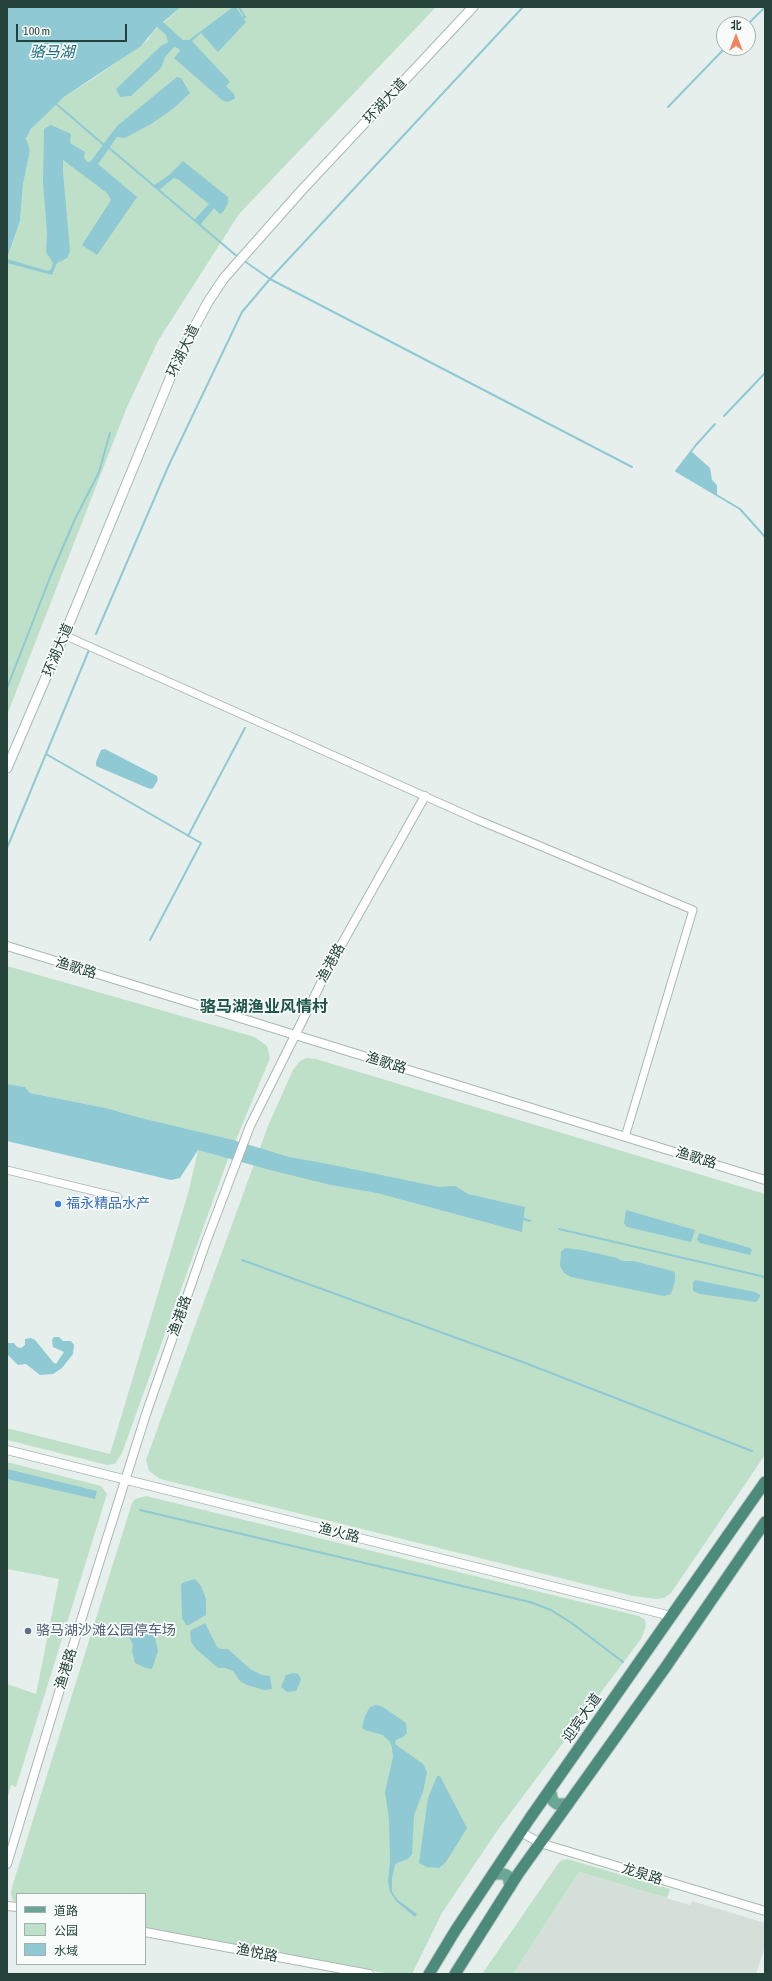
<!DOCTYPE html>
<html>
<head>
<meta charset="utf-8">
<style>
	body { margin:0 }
	#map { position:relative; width:772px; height:1981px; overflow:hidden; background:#e6efeb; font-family:"Asap Condensed","Noto Sans SC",sans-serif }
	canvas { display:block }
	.frame { position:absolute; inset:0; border:8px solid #24423a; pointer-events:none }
	.legend { position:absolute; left:16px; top:1893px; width:130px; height:72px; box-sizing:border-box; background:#f7fbf9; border:1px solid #a3b1ad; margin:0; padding:5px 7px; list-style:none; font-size:12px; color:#24423a }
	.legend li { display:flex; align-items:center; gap:8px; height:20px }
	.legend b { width:20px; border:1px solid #a3b1ad }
	.north { position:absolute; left:716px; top:16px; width:40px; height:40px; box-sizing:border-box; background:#f7fbf9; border:1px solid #a3b1ad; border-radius:50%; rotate:0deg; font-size:11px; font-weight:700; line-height:16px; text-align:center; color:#24423a }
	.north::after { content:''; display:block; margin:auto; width:14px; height:18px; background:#f4845f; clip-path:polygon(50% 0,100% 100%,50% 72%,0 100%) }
	.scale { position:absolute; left:16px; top:24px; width:111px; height:18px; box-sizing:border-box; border:2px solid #24423a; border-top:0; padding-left:5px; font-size:12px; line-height:14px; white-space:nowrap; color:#24423a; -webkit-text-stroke:3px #f7fbf9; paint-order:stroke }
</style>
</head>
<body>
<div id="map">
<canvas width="772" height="1981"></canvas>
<div class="frame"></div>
<ul class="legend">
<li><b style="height:5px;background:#6aa596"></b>道路</li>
<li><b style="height:11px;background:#bfe0c8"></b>公园</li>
<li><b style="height:11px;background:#8ec9d4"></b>水域</li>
</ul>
<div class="north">北</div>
<div class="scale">100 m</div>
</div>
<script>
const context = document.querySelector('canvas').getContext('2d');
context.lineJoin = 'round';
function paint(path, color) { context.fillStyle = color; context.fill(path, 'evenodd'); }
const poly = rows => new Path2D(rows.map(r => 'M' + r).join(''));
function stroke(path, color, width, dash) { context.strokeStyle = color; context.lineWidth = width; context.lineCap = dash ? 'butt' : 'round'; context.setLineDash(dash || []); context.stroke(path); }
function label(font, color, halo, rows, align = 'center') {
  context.font = font + ' "Asap Condensed","Noto Sans SC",sans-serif'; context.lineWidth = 3.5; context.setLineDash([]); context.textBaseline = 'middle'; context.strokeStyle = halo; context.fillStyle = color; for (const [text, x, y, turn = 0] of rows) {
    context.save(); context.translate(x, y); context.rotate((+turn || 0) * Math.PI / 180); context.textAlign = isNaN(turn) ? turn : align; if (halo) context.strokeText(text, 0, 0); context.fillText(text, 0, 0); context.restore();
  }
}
const built = poly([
	[579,1872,690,1905,692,1901,765,1923,765,1946,756,1974,513,1974]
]);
const green = poly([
	[181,7,436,7,239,214,158,341,127,407,7,715,7,260,20,221,23,184,30,151,26,142,27,134,43,116,64,97,96,77,148,40,153,32],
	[7,966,255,1037,267,1046,270,1058,228,1159,122,1453,115,1464,107,1465,7,1440,7,1428,110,1454,189,1190,198,1150,141,1118,106,1108,30,1093,25,1087,7,1084],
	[306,1058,316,1059,765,1194,765,1455,671,1593,664,1598,657,1599,633,1596,160,1479,149,1471,146,1460,268,1126,293,1070,299,1062],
	[7,1462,101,1486,107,1494,16,1787,11,1785,7,1799,7,1684,36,1694,59,1579,7,1569],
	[146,1496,639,1616,645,1620,646,1626,641,1639,497,1831,442,1913,412,1974,389,1974,145,1928,145,1894,17,1894,17,1903,13,1900,11,1894,12,1887,132,1503,135,1499],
	[567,1859,670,1889,667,1898,579,1872,513,1974,482,1974,560,1861]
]);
const water = poly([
	[7,7,181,7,163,22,183,40,189,40,233,7,236,7,246,22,218,52,201,33,192,41,230,82,226,86,234,94,235,98,232,100,227,102,222,100,174,58,180,51,178,48,174,47,165,57,161,68,131,96,120,97,116,89,161,46,168,42,166,35,157,27,141,46,64,97,31,129,26,138,30,151,23,184,20,221,7,259,48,271,51,269,53,263,46,252,47,233,43,183,44,129,51,125,71,134,70,143,85,152,84,157,87,162,90,162,117,126,177,77,181,78,190,93,174,108,151,124,125,138,117,137,98,164,137,197,97,255,82,245,111,200,107,193,63,160,63,172,70,251,67,258,57,263,52,275,7,263],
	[183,161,228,197,228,203,223,212,220,214,214,208,200,225,194,220,209,204,179,180,174,178,159,190,153,186,169,175],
	[691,451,710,468,712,480,717,485,717,495,676,471],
	[105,749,157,776,158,780,153,788,150,789,96,766,96,762,101,750],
	[7,1084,25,1087,30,1093,106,1108,141,1118,233,1140,289,1157,328,1164,439,1187,455,1186,468,1194,525,1207,522,1232,377,1193,331,1185,274,1171,198,1150,180,1178,171,1180,7,1141],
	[626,1210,695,1230,691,1242,627,1227,624,1223],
	[699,1233,750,1248,752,1250,750,1255,700,1243,697,1240],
	[565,1248,582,1250,617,1258,622,1261,634,1261,672,1271,675,1273,675,1281,671,1294,664,1296,571,1277,564,1273,560,1266,561,1252],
	[695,1280,755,1292,760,1295,760,1297,756,1302,700,1294,693,1291,693,1282],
	[54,1337,59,1337,63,1341,71,1341,74,1345,73,1354,62,1368,53,1374,40,1375,26,1364,18,1365,7,1354,7,1343,14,1343,17,1347,21,1348,25,1345,25,1339,31,1338,35,1340,53,1362,56,1364,64,1352,53,1347,52,1340],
	[7,1469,97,1491,95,1499,7,1479],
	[195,1579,201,1586,206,1599,206,1615,189,1625,186,1625,182,1618,181,1586,182,1583],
	[129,1622,145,1627,155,1637,158,1651,152,1669,146,1668,135,1663,132,1651,133,1645,125,1629,126,1625],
	[205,1623,217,1647,221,1649,228,1649,250,1669,262,1675,270,1676,272,1689,264,1690,247,1685,240,1681,233,1671,225,1668,218,1668,196,1649,191,1642,190,1631],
	[293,1673,298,1674,301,1679,299,1685,296,1691,287,1692,281,1687,286,1675],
	[376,1705,383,1707,406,1723,407,1733,403,1737,396,1740,395,1744,423,1764,427,1772,423,1792,414,1815,412,1854,408,1859,397,1863,395,1865,392,1878,392,1892,398,1900,417,1914,415,1917,397,1902,390,1892,388,1882,390,1861,389,1819,385,1792,393,1757,392,1748,390,1742,383,1735,365,1730,362,1728,365,1716,370,1707],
	[437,1776,440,1776,467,1828,446,1862,439,1868,427,1867,419,1863,428,1798]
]);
const stream = poly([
	[239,7,245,17,242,18],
	[748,24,765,7],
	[54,102,104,145],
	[668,107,725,48],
	[108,147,239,258],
	[243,260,270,279,632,467],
	[724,416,765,373],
	[715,424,696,445,676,471,740,509,765,537],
	[96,634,168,467,242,312,270,279,523,7],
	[7,688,51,575,75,519,99,472,110,433],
	[46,754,201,843,150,940],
	[188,836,245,728],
	[7,848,89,650],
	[524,1219,530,1221],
	[559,1229,765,1277],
	[242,1260,520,1361,752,1451],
	[140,1510,530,1602,551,1610,573,1624,623,1662]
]);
const minor = poly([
	[64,635,478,820,693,910,625,1137],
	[7,1170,118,1197]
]);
const tertiary = poly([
	[7,946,765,1180],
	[7,1450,671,1616],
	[521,1832,540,1843,765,1911],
	[7,1864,73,1646,146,1414,206,1242,250,1126,330,965,425,796],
	[7,1906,17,1907],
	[145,1932,369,1974]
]);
const secondary = poly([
	[7,768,68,626,180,354,208,302,224,278,301,191,473,7]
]);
const primary = poly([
	[550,1790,553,1801,557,1804,568,1804],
	[493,1874,504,1874,508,1876,510,1887]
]);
const trunk = poly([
	[429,1974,455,1931,530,1818,765,1482],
	[455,1974,518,1874,665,1668,765,1522]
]);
const markers = [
	[58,1204,4,"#3f7fe0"],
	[28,1631,4,"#5c6f8a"]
];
const streetNames = [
	["环湖大道",385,101,-47],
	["环湖大道",183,351,-64],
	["环湖大道",58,650,-67],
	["渔港路",331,963,-62],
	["渔歌路",76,968,17],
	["渔歌路",386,1063,17],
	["渔歌路",696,1158,17],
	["渔港路",180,1316,-71],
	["渔火路",339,1533,14],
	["渔港路",66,1669,-73],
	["迎宾大道",582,1718,-55],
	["龙泉路",642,1874,17],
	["渔悦路",257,1953,11]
];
const shopNames = [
	["福永精品水产",66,1204]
];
const serviceNames = [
	["骆马湖沙滩公园停车场",36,1631]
];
const waterNames = [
	["骆马湖",52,52]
];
const quarterNames = [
	["骆马湖渔业风情村",264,1007]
];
paint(built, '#d4dfda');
paint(green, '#bfe0c8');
paint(water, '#8ec9d4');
stroke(stream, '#8ec9d4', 2);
stroke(minor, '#a8b8b2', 9);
stroke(tertiary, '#a8b8b2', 10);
stroke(secondary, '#a4bbb3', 11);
stroke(primary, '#c2cac8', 13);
stroke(trunk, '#c2cac8', 13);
stroke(minor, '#fff', 7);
stroke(tertiary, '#fff', 8);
stroke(secondary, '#fff', 9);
stroke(primary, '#6aa596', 11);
stroke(trunk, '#4c8a7c', 11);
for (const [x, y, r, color] of markers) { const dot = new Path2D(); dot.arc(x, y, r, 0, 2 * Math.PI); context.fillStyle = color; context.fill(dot); stroke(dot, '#f7fbf9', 1.5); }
label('14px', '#24423a', '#f7fbf9', streetNames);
label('14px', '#366cbe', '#f7fbf9', shopNames, 'left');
label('14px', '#4e5e75', '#f7fbf9', serviceNames, 'left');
label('italic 15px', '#1c6f80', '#f7fbf9', waterNames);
label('bold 16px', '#1f5548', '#f7fbf9', quarterNames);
</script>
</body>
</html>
